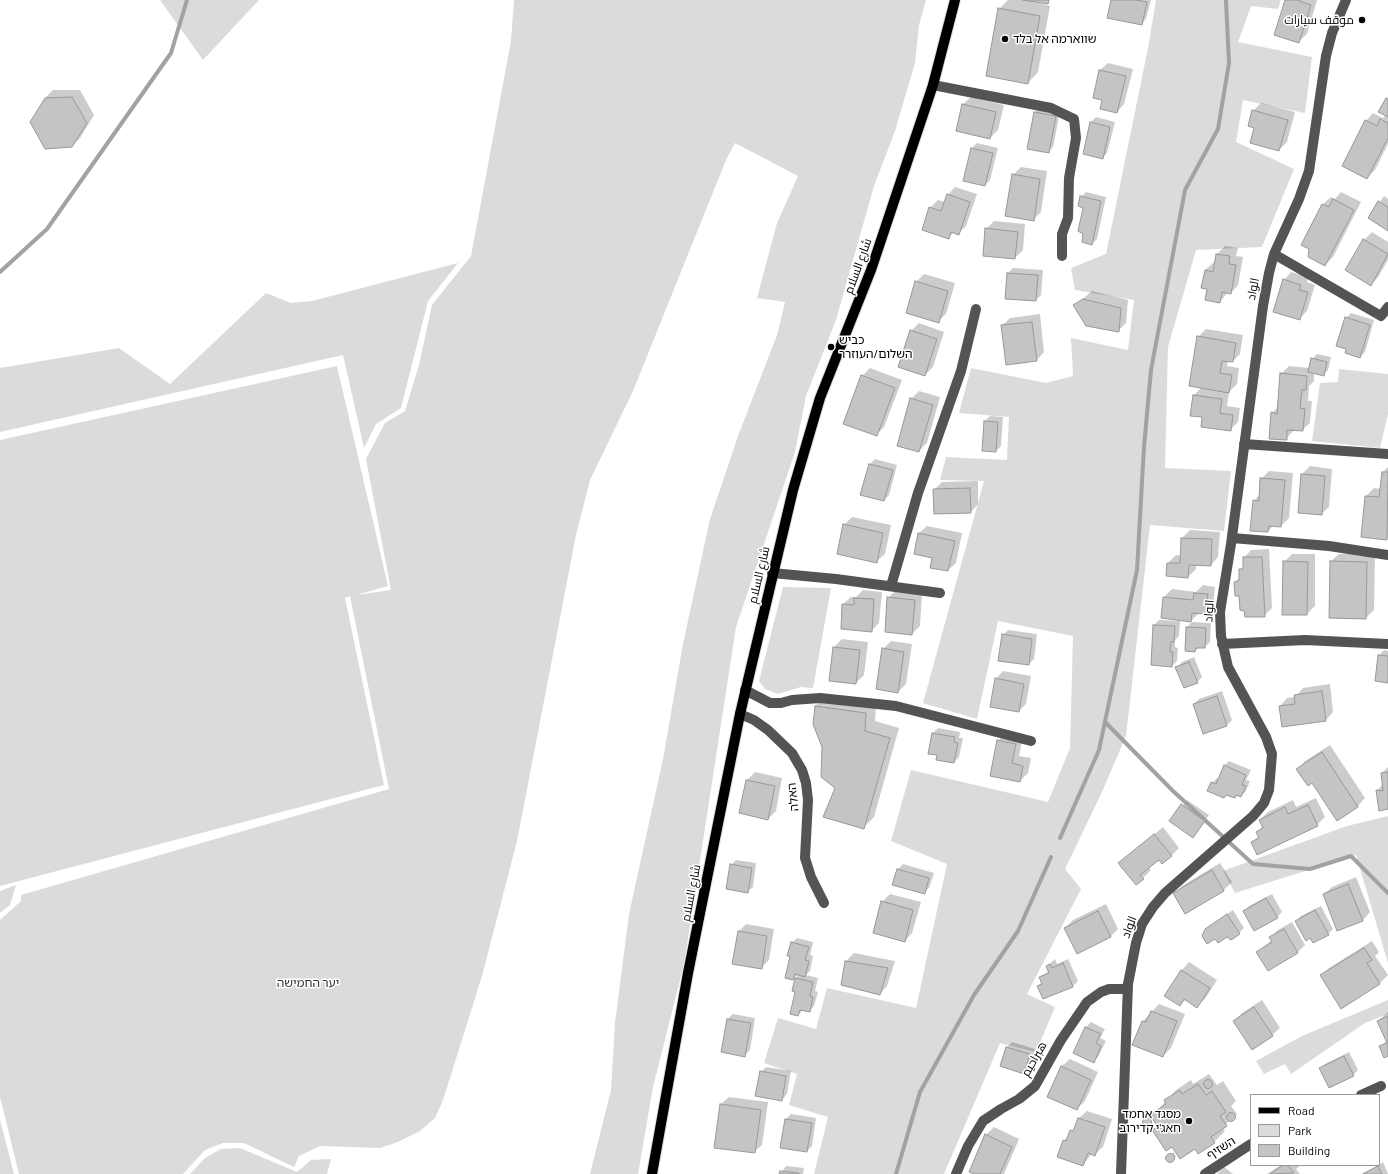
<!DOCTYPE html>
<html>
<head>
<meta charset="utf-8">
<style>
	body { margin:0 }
	#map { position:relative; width:1388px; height:1174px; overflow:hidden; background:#fff; font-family:Barlow,sans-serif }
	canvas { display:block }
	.legend { position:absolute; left:1250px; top:1094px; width:130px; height:72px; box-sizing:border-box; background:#fff; border:1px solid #999; margin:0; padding:5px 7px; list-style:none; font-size:12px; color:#000 }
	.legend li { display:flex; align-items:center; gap:8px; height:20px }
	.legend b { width:20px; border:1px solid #999 }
</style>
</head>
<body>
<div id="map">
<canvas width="1388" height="1174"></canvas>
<ul class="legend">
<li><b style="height:5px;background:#000"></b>Road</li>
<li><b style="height:11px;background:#dbdbdb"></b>Park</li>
<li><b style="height:11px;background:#c4c4c4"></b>Building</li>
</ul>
</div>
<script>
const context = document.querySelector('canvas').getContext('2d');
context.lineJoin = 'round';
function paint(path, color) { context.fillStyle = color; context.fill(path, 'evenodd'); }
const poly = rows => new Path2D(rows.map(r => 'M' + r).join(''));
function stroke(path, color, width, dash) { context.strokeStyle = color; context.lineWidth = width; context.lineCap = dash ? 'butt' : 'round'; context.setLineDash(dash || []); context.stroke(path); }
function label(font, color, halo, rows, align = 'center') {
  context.font = font + ' Barlow,Cairo,"Noto Sans Hebrew",sans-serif'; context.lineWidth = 3; context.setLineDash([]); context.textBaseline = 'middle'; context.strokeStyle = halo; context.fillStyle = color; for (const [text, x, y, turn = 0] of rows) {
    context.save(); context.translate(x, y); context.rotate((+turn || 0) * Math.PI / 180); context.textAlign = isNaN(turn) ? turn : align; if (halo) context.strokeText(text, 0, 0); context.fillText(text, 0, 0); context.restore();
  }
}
const green = poly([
	[160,0,259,0,203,60],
	[514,0,926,0,919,25,915,63,895,131,874,186,836,320,806,396,795,452,736,627,684,964,653,1087,638,1174,590,1174,611,1090,615,1023,629,914,663,759,683,644,710,519,738,436,777,335,785,302,757,298,777,223,798,176,735,143,726,160,633,391,590,480,576,535,517,841,482,976,443,1100,435,1118,420,1131,398,1142,380,1148,320,1146,299,1156,294,1167,244,1143,223,1143,205,1150,183,1174,19,1174,0,1097,0,920,21,901,21,895,389,789,350,596,345,598,384,785,0,886,0,440,337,366,388,586,356,595,391,590,366,459,385,423,405,411,419,365,432,305,471,256,511,41],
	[1156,0,1281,0,1278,9,1251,6,1238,42,1312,57,1305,113,1243,100,1236,142,1294,169,1262,247,1196,250,1168,347,1165,468,1231,471,1224,531,1150,525,1126,736,1102,792,1065,869,1081,889,1027,994,1055,1007,1036,1052,1000,1043,944,1174,814,1174,828,1117,789,1105,797,1074,764,1063,778,1018,816,1029,827,988,916,1008,947,864,891,841,911,770,1048,802,1070,748,1073,636,998,621,977,719,923,703,984,481,940,480,946,457,1007,460,1009,417,959,413,971,368,1046,383,1073,376,1071,338,1128,350,1134,300,1075,290,1071,268,1106,254,1148,48],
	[458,263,428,301,401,408,376,424,364,448,343,355,0,432,0,368,119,348,170,384,266,293,291,303,312,301],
	[1339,369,1388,374,1388,414,1380,448,1312,441,1320,383,1338,382],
	[783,587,831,588,813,688,801,687,778,694,765,689,759,681],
	[1388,816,1388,963,1356,855,1235,893,1223,871,1347,826],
	[16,885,10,905,0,913,0,891],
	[1388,1000,1388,1014,1365,1023,1291,1074,1285,1064,1264,1074,1256,1061,1302,1036],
	[0,1120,14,1174,0,1174],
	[240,1148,297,1172,311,1160,331,1159,327,1174,190,1174,205,1158,221,1149]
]);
const shadow = poly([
	[1008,0,1026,0,1050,6,1038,72,1028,83,999,9],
	[1112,0,1151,0,1146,19,1141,24],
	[1286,0,1317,0,1307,34,1299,41],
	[1108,63,1133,69,1124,104,1117,112,1103,99,1100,70],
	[53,90,80,90,94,115,80,138,72,146,45,98],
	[971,97,1004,105,998,130,990,138,963,104],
	[1388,98,1388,144,1375,170,1367,178,1366,121,1373,113,1383,118,1386,115],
	[1261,103,1295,112,1287,142,1279,150,1256,127,1253,111],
	[1040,107,1060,111,1053,147,1048,152,1028,149,1035,112],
	[1096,117,1115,122,1107,153,1102,158,1084,153,1091,122],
	[977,143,998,148,990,180,985,185,964,180,972,148],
	[1021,167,1047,171,1041,212,1033,220,1013,175],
	[955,187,977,194,966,226,958,234,954,232,948,238,930,208,938,200,945,202,948,195],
	[1086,192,1106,197,1097,239,1092,244,1084,207,1081,197],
	[1341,192,1361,202,1333,257,1325,265,1311,249,1302,244,1323,204,1331,197,1335,199],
	[1384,196,1388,199,1388,230,1369,218],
	[994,221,1025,224,1023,250,1015,258,986,229],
	[1372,232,1388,242,1388,260,1378,277,1371,285,1364,240],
	[1225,246,1238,248,1236,256,1243,257,1238,285,1231,293,1228,292,1220,302,1205,270,1213,263,1216,263,1217,254],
	[1013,268,1043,270,1041,295,1036,300,1008,273],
	[1291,272,1308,277,1307,282,1315,285,1307,311,1299,319,1284,280],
	[924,274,955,283,946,314,938,321,916,282],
	[1092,291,1128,300,1126,323,1118,331,1075,306],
	[1351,313,1374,320,1365,352,1360,357,1346,318],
	[1040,314,1044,352,1037,360,1002,326,1010,318],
	[919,323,944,332,933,367,925,375,911,331],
	[1206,329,1243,335,1240,354,1233,361,1228,361,1227,366,1239,368,1237,384,1229,392,1227,406,1240,408,1238,422,1230,430,1203,416,1194,395,1202,387,1198,337],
	[1317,354,1331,357,1328,370,1323,375,1314,373,1314,381,1309,386,1308,401,1312,401,1310,423,1302,430,1294,430,1286,439,1272,413,1278,407,1281,374,1289,366,1310,368,1312,359],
	[870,368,902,380,884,427,876,435,862,376],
	[919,391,940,397,927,443,919,451,911,399],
	[990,416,1003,417,1001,446,996,451,984,450,985,421],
	[875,459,897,465,889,495,884,500,862,494,870,464],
	[1310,466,1332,469,1329,507,1321,514,1302,474],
	[1388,467,1388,538,1386,539,1362,537,1366,496,1374,488,1381,489,1383,472],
	[1269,471,1293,473,1289,518,1281,526,1273,526,1268,531,1254,501,1260,494,1261,479],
	[978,481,978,504,971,512,934,490,942,482],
	[852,517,891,525,885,554,877,561,844,525],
	[927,526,962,533,956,563,948,570,933,557,919,533],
	[1190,530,1220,532,1218,557,1211,565,1196,564,1196,569,1188,577,1168,563,1176,555,1181,556,1182,538],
	[1269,549,1272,608,1264,616,1235,582,1240,577,1240,570,1244,566,1244,558,1251,550],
	[1292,554,1315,554,1315,606,1307,614,1284,562],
	[1339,554,1375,554,1374,610,1366,618,1331,561],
	[1203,585,1215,587,1213,606,1205,613,1199,613,1191,621,1162,617,1164,597,1172,589,1196,592],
	[863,590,882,592,879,623,871,631,843,604,851,597,856,597],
	[896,590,922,592,920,626,912,634,888,598],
	[1159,620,1180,621,1179,636,1175,640,1175,647,1178,648,1177,661,1172,666,1154,625],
	[1192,622,1211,623,1210,642,1205,647,1199,647,1195,651,1187,627],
	[1008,630,1037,634,1034,659,1029,664,1003,635],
	[842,639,868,642,864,675,856,683,831,680,834,647],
	[891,641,912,644,906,684,898,692,883,649],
	[1384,650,1388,651,1388,682,1376,680,1379,655],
	[1194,657,1202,677,1197,682,1177,668,1182,662],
	[1003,671,1031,676,1026,704,1019,711,996,679],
	[1330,684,1333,712,1326,720,1280,706,1287,698,1295,697,1303,688],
	[1222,691,1232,720,1227,725,1204,733,1194,704,1199,699],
	[826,696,876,703,875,721,899,728,874,817,863,828,836,787,823,747,815,706],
	[938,728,960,732,959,738,963,738,959,757,954,762,938,754,929,753,933,733],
	[1006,733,1023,736,1019,756,1031,758,1028,773,1020,781,998,741],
	[1330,745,1365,798,1358,806,1338,819,1312,781,1298,769,1305,761],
	[1229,761,1251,770,1246,780,1250,781,1246,791,1241,796,1237,795,1235,797,1227,794,1224,797,1212,783,1217,778,1219,779,1224,766],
	[1388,767,1388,808,1377,790,1383,784,1382,773],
	[755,772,782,778,776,811,768,819,741,813,747,780],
	[1316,798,1325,817,1317,825,1252,842,1259,836,1257,832,1263,826,1260,820,1268,812,1293,800,1296,807],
	[1187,800,1209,815,1193,836,1171,821],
	[1163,827,1179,848,1171,856,1159,859,1148,867,1151,870,1143,878,1120,863],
	[736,860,756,863,753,887,747,892,731,865],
	[1220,863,1232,882,1224,890,1185,913,1174,894,1182,886],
	[903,864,934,873,929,888,924,893,898,869],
	[1356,877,1370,912,1363,920,1338,930,1324,894,1332,887],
	[890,894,921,902,912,933,905,941,882,902],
	[1272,894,1282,912,1277,917,1244,911,1249,906],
	[1106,904,1118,929,1110,937,1065,928,1073,920],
	[1321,906,1333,929,1328,934,1296,921,1301,916],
	[1233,910,1244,928,1239,933,1231,938,1227,935,1206,929],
	[1292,922,1305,945,1297,953,1257,952,1272,940,1270,937,1278,930],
	[746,924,774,929,769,960,761,968,738,932],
	[797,938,813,942,810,955,813,956,810,971,806,975,818,978,815,991,818,992,814,1006,809,1011,803,1010,798,1015,796,991,793,991,797,975,793,979,791,956,792,943],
	[1372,941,1379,952,1375,956,1388,975,1380,983,1341,1008,1321,976,1329,968],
	[854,953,895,961,887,986,880,994,846,961],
	[1055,959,1057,964,1068,959,1078,981,1073,986,1043,998,1038,986,1042,982,1040,977,1049,971,1047,966],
	[1189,962,1217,980,1205,999,1197,1006,1186,999,1180,1005,1166,996,1182,970],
	[1262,1000,1280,1028,1272,1035,1234,1021,1242,1013],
	[1159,1004,1185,1014,1171,1048,1163,1056,1143,1021],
	[1388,1012,1388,1055,1380,1047,1387,1040,1378,1021],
	[733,1014,755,1018,750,1050,745,1055,722,1051,727,1019],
	[1091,1022,1105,1029,1100,1038,1106,1041,1098,1057,1093,1062,1074,1053,1086,1027],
	[1012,1042,1035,1049,1029,1068,1024,1073,1001,1066,1007,1047],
	[1349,1052,1358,1070,1353,1075,1320,1069,1325,1064],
	[1070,1059,1098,1072,1085,1101,1077,1109,1062,1066],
	[766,1067,791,1071,787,1094,782,1100,761,1072],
	[1209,1074,1217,1085,1223,1081,1236,1101,1231,1106,1237,1114,1222,1128,1225,1131,1214,1142,1196,1148,1172,1146,1153,1130,1158,1126,1152,1117,1148,1125,1144,1125,1145,1119,1152,1116,1176,1090,1191,1080,1193,1084],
	[729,1097,768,1102,762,1145,754,1152,721,1104],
	[1087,1111,1112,1119,1103,1147,1095,1154,1092,1153,1083,1165,1064,1141,1077,1125,1079,1118],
	[791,1114,816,1118,812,1146,807,1151,781,1147,786,1119],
	[994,1127,1019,1139,1004,1174,976,1174,986,1135],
	[1174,1152,1176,1157,1169,1161,1168,1156],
	[1383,1162,1388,1174,1361,1174,1379,1165],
	[1281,1165,1301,1165,1296,1169,1300,1174,1267,1174],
	[786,1166,804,1168,803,1174,780,1174],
	[1224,1167,1233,1174,1217,1174]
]);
const stream = poly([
	[0,272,47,229,171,53,187,0],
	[1105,722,1173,791,1253,864,1310,869,1351,856,1388,893],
	[1060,838,1099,750,1137,570,1144,447,1151,370,1185,190,1218,129,1229,63,1226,1],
	[896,1174,920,1092,974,995,1018,931,1051,857]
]);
const building = poly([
	[1023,0,1049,0,1048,4,1023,0],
	[1111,0,1136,0,1147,2,1142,25,1107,18,1111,0],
	[1285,0,1297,0,1311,5,1299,43,1274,35,1285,0],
	[998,8,1040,16,1028,84,986,76,998,8],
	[1099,70,1126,76,1117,113,1100,109,1102,100,1093,98,1099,70],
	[72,97,87,123,72,147,45,149,30,122,45,98,72,97],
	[1386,98,1388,99,1388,117,1378,112,1386,98],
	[962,104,996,112,990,139,956,131,962,104],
	[1252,110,1288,120,1279,151,1250,143,1254,128,1248,126,1252,110],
	[1034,112,1056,116,1049,153,1027,149,1034,112],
	[1380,119,1388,123,1388,138,1367,179,1342,166,1365,120,1377,126,1380,119],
	[1090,122,1110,127,1103,159,1083,154,1090,122],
	[971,148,993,153,985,186,963,181,971,148],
	[1012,174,1040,179,1034,221,1005,216,1012,174],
	[947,194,970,202,959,235,951,232,949,239,922,230,929,207,941,211,947,194],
	[1080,196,1101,201,1092,245,1082,242,1083,234,1078,231,1083,208,1078,206,1080,196],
	[1333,199,1354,210,1325,266,1308,257,1309,249,1301,245,1322,204,1329,207,1333,199],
	[1378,201,1388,207,1388,231,1368,218,1378,201],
	[985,228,1018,232,1015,259,983,256,985,228],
	[1363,239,1388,254,1371,286,1345,270,1363,239],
	[1216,254,1230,256,1229,264,1236,265,1231,294,1222,292,1220,303,1205,300,1207,289,1201,288,1205,270,1213,272,1216,254],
	[1007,273,1038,275,1036,301,1005,299,1007,273],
	[1283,279,1301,285,1299,290,1308,292,1300,320,1273,312,1283,279],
	[915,281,948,291,939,323,906,313,915,281],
	[1083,299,1121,308,1119,332,1086,326,1073,305,1083,299],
	[1345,317,1370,325,1360,358,1345,353,1346,349,1336,346,1345,317],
	[1032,322,1037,361,1006,365,1001,325,1032,322],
	[910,330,937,339,925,376,898,367,910,330],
	[1197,336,1236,343,1233,362,1222,361,1220,373,1232,375,1229,393,1189,386,1197,336],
	[1311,358,1327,362,1324,376,1308,372,1311,358],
	[1280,373,1307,376,1306,390,1302,390,1300,408,1305,409,1303,431,1287,430,1287,440,1269,439,1271,412,1277,414,1280,373],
	[861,375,895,388,877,436,843,424,861,375],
	[1193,395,1222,399,1220,413,1233,415,1231,431,1201,427,1202,417,1190,416,1193,395],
	[910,398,933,405,919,452,897,446,910,398],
	[984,421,998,422,996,452,982,451,984,421],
	[869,464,893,470,884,501,860,495,869,464],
	[1382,472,1388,472,1387,540,1361,537,1365,496,1379,497,1382,472],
	[1301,474,1325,476,1322,515,1298,513,1301,474],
	[1260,478,1285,480,1281,527,1269,526,1268,532,1250,531,1253,500,1259,501,1260,478],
	[970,488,971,513,934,514,933,489,970,488],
	[843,524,883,533,877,563,837,554,843,524],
	[918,533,955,541,948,571,930,568,932,558,914,554,918,533],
	[1181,538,1212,539,1211,566,1189,565,1188,578,1166,576,1167,563,1180,563,1181,538],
	[1243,557,1262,557,1265,617,1245,617,1244,611,1240,610,1239,596,1235,596,1234,582,1239,581,1239,569,1243,569,1243,557],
	[1283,561,1308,562,1307,615,1282,615,1283,561],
	[1330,561,1367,562,1366,619,1329,618,1330,561],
	[1194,593,1208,594,1206,614,1192,613,1191,622,1161,618,1163,597,1193,600,1194,593],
	[887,597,915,600,912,635,885,632,887,597],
	[854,598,874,599,872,632,841,629,842,604,854,605,854,598],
	[1153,625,1175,626,1174,642,1171,642,1170,652,1173,652,1172,667,1151,665,1153,625],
	[1186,627,1206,628,1205,648,1196,648,1195,652,1185,651,1186,627],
	[1002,634,1032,639,1029,665,998,661,1002,634],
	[833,647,860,650,856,684,829,681,833,647],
	[882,648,904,652,898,693,876,689,882,648],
	[1378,655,1388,656,1388,683,1375,681,1378,655],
	[1189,662,1198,683,1184,688,1175,667,1189,662],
	[995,678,1024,684,1019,712,990,707,995,678],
	[1322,691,1326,721,1282,727,1279,706,1295,704,1294,695,1322,691],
	[1217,696,1227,726,1203,734,1193,704,1217,696],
	[815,706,866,713,865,731,890,738,864,829,823,817,835,788,821,777,822,747,813,724,815,706],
	[932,733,955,737,954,742,958,743,954,763,936,760,937,755,928,754,932,733],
	[997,740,1016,744,1012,763,1023,766,1020,782,990,776,997,740],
	[1322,752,1358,807,1337,821,1312,783,1308,786,1296,769,1322,752],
	[1224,765,1246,775,1242,785,1246,786,1241,797,1236,795,1235,798,1226,795,1224,798,1207,791,1211,782,1216,784,1224,765],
	[1388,772,1388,809,1379,811,1376,790,1383,791,1381,773,1388,772],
	[746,780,775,786,768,820,739,813,746,780],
	[1181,804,1205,821,1193,838,1169,821,1181,804],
	[1308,805,1318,826,1257,855,1251,842,1259,838,1256,832,1263,828,1259,820,1285,807,1288,814,1308,805],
	[1154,834,1172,856,1162,864,1159,860,1140,875,1144,879,1136,885,1118,863,1154,834],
	[730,864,752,868,748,893,726,889,730,864],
	[897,869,929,878,925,894,892,885,897,869],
	[1212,870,1224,891,1185,914,1173,893,1212,870],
	[1348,884,1363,921,1337,931,1323,894,1348,884],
	[1266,898,1278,918,1254,931,1243,911,1266,898],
	[881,901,913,910,905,942,873,933,881,901],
	[1315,910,1329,935,1313,943,1310,938,1306,941,1295,921,1315,910],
	[1098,911,1111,937,1077,954,1064,928,1098,911],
	[1227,914,1240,934,1231,940,1227,937,1218,943,1215,939,1207,944,1202,936,1205,929,1227,914],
	[1284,929,1298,953,1268,971,1256,952,1272,942,1269,937,1284,929],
	[738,931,767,936,762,969,732,964,738,931],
	[791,942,809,947,805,960,809,961,805,977,795,974,793,980,785,978,790,956,787,956,791,942],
	[1364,948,1372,960,1367,963,1380,984,1341,1009,1320,975,1364,948],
	[845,961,888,968,880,995,841,985,845,961],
	[1063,963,1073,987,1043,999,1037,986,1042,984,1039,977,1049,973,1046,966,1050,964,1052,968,1063,963],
	[1181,970,1210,988,1197,1008,1184,999,1180,1006,1164,996,1181,970],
	[795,978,813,982,810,996,813,997,810,1012,800,1010,798,1016,790,1014,795,992,792,991,795,978],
	[1254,1007,1273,1036,1252,1050,1233,1021,1254,1007],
	[1151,1011,1177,1021,1163,1057,1132,1045,1142,1021,1146,1022,1151,1011],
	[1388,1016,1388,1056,1384,1058,1379,1046,1387,1043,1377,1021,1388,1016],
	[727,1019,751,1023,745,1057,721,1052,727,1019],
	[1085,1027,1101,1034,1096,1043,1101,1046,1094,1063,1073,1053,1085,1027],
	[1006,1047,1030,1054,1024,1074,1000,1066,1006,1047],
	[1344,1056,1354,1076,1329,1088,1319,1068,1344,1056],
	[1061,1066,1091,1080,1077,1110,1047,1097,1061,1066],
	[760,1071,786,1076,782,1101,755,1096,760,1071],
	'1203.5 1084a4.5 4.5 0 1 1 9 0a4.5 4.5 0 1 1-9 0Z',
	[1198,1084,1206,1095,1212,1091,1226,1112,1220,1116,1227,1126,1211,1137,1215,1143,1198,1154,1195,1149,1180,1159,1172,1147,1166,1151,1152,1130,1158,1127,1150,1115,1166,1104,1164,1100,1180,1090,1182,1094,1198,1084],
	[720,1104,761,1110,755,1153,714,1148,720,1104],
	'1226.5 1117a4.5 4.5 0 1 1 9 0a4.5 4.5 0 1 1-9 0Z',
	'1142.5 1122a4.5 4.5 0 1 1 9 0a4.5 4.5 0 1 1-9 0Z',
	[1078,1118,1105,1127,1095,1156,1088,1153,1083,1166,1057,1157,1063,1140,1066,1141,1070,1130,1073,1131,1078,1118],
	[785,1119,812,1123,807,1152,780,1148,785,1119],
	[985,1134,1012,1147,1000,1174,974,1174,969,1172,985,1134],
	'1165.5 1158a4.5 4.5 0 1 1 9 0a4.5 4.5 0 1 1-9 0Z',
	[1283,1165,1288,1165,1294,1173,1270,1174,1283,1165],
	[1378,1166,1382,1174,1363,1174,1378,1166],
	[780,1171,799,1173,799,1174,779,1174,780,1171]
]);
const minor = poly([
	[933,85,1051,108,1074,119,1076,138,1069,178,1068,218,1062,234,1062,256],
	[1274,254,1381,316,1388,307],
	[1244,444,1388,454],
	[1232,538,1329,546,1388,555],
	[772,573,836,579,940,593],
	[891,586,918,493,961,371,976,309],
	[1222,644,1305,640,1388,644],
	[745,690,770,703,781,703,792,700,820,698,896,706,1031,741],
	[740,714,754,720,768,730,792,753,802,770,806,783,808,800,805,858,811,877,824,903],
	[1361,1095,1381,1086],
	[956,1174,968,1146,983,1121,1001,1109,1019,1099,1035,1086,1061,1040,1087,1002,1101,992,1109,989,1128,989],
	[1121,1174,1128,984,1136,943,1142,924,1153,907,1165,893,1253,816,1264,803,1269,790,1272,754,1266,737,1228,667,1221,636,1220,612,1231,544,1263,306,1269,273,1274,254,1299,199,1309,171,1326,56,1332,33,1346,0],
	[1205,1174,1251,1144]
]);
const major = poly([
	[652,1174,688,973,740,714,793,490,820,398,871,270,933,85,955,0]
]);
const markers = [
	[1362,20,4,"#000"],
	[1005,39,4,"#000"],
	[831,347,4,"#000"],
	[1189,1121,4,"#000"]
];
const poiNames = [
	["موقف سيارات",1354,20],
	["שווארמה אל בלד",1013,39,"left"],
	["כביש",839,340,"left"],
	["השלום/העוזרר",839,354,"left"],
	["מסגד אחמד",1181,1114],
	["חאג'י קדירוב",1181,1128]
];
const streetNames = [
	["شارع السلام",858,266,-70],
	["الواد",1253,289,-79],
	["شارع السلام",759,575,-77],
	["الواد",1209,611,-86],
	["האלה",793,797,-96],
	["شارع السلام",691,893,-79],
	["الواد",1129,927,-69],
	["هبراحيم",1034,1059,-60],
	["השזיף",1221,1148,-33]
];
const parkNames = [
	["יער החמישה",308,983]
];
paint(green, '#dbdbdb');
paint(shadow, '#0003');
stroke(stream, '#a2a2a2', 4);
paint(building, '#c4c4c4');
stroke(building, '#989898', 1);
stroke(major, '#dbdbdb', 12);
stroke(minor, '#545454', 10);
stroke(major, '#000', 10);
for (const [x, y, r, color] of markers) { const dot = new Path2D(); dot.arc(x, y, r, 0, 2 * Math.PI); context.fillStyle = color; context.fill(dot); stroke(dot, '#fff', 1.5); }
label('12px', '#000', '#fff', poiNames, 'right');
label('12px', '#000', '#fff', streetNames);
label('12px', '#323232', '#fff', parkNames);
</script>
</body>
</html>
